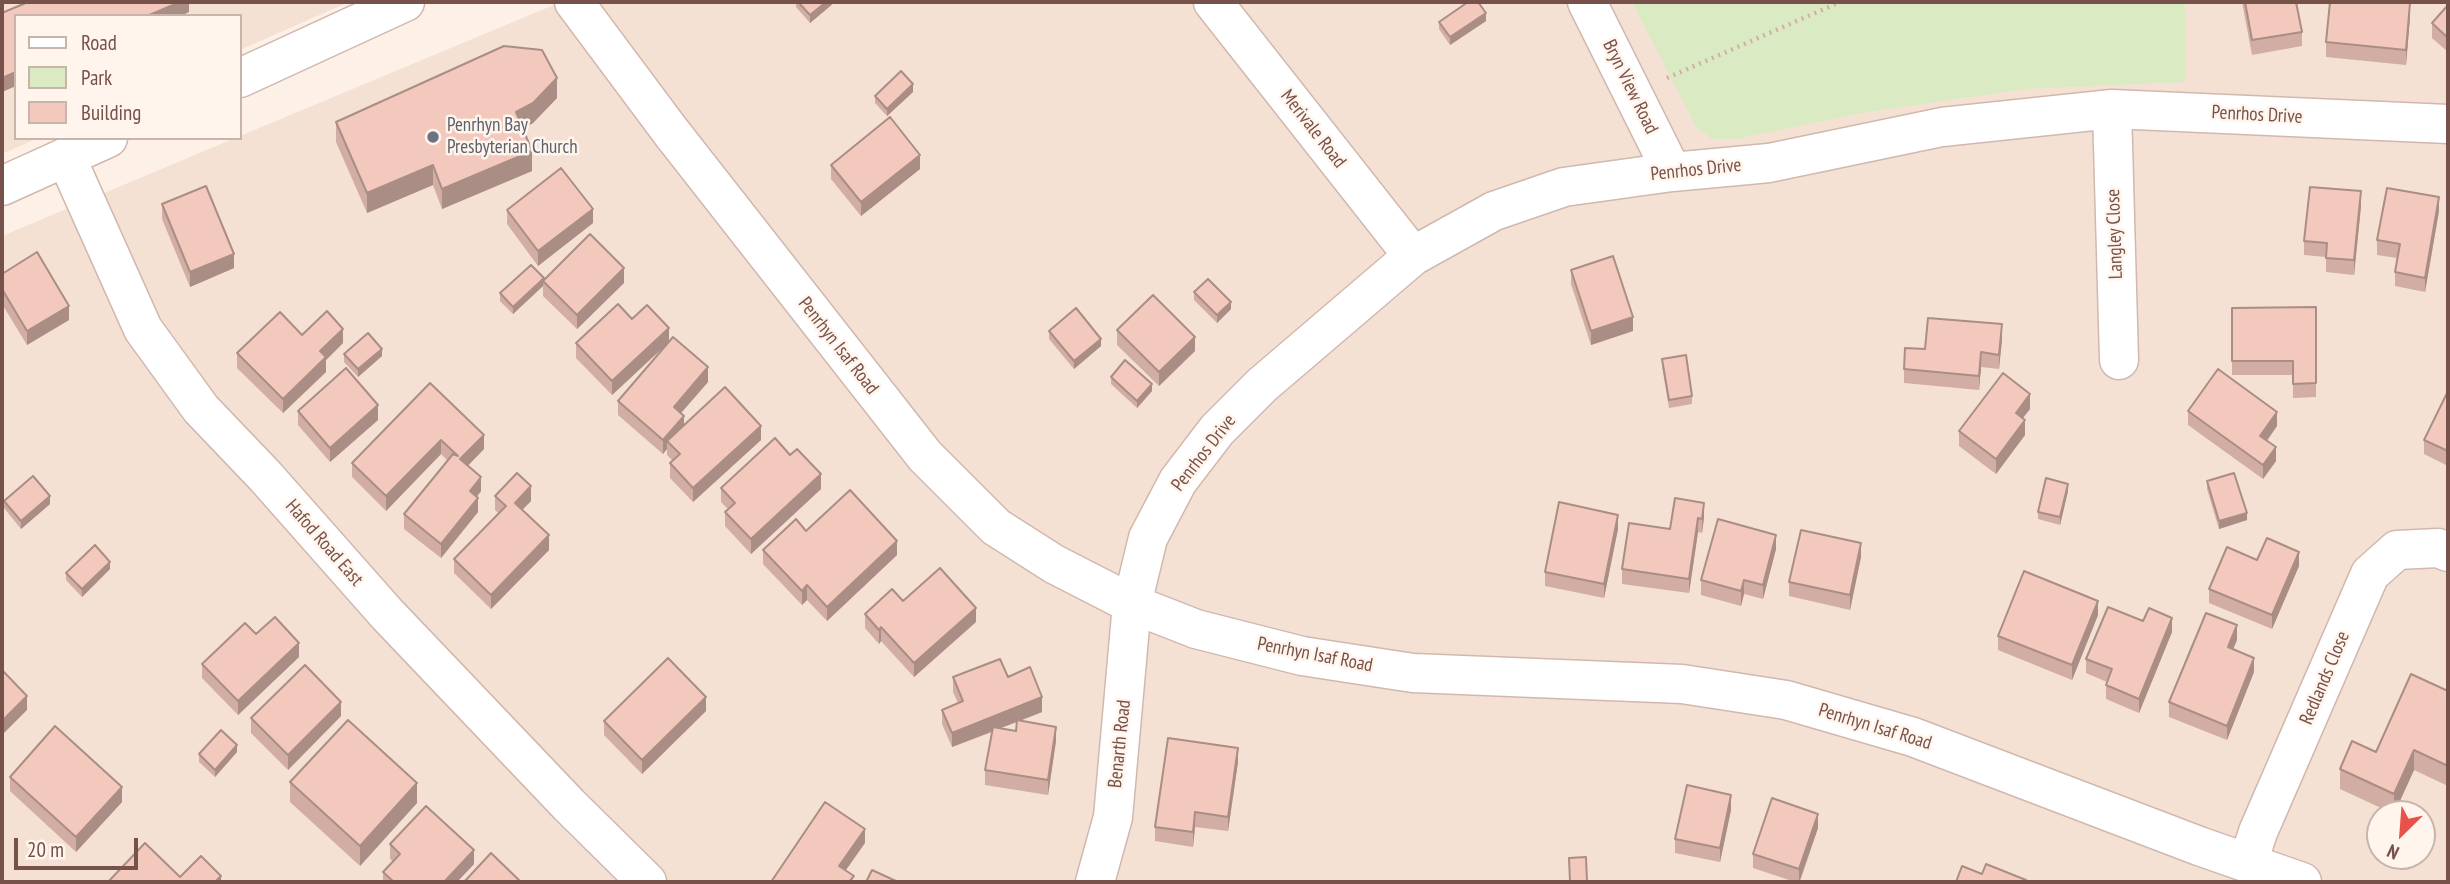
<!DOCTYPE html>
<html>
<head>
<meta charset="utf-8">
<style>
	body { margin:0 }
	#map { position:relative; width:2450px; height:884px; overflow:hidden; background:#fdf0e6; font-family:"PT Sans Narrow",sans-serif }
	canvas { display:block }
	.frame { position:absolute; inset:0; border:4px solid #77524a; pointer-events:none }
	.legend { position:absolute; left:14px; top:14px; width:228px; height:126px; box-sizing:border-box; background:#fff5ed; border:2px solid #c9b4ac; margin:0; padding:9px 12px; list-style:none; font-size:21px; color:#77524a }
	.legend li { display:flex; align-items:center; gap:14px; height:35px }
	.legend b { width:35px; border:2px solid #c9b4ac }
	.north { position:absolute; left:2366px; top:800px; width:70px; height:70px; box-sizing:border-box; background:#fff5ed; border:2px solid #c9b4ac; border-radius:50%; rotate:205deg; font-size:19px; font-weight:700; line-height:28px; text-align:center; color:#77524a }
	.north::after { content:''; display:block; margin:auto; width:24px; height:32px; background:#e95249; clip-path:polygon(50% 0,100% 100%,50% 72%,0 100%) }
	.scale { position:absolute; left:14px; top:838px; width:124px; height:32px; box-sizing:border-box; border:4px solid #77524a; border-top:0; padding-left:9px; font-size:21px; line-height:24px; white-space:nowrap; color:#77524a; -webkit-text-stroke:5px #fff5ed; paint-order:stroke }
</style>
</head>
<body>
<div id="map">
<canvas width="2450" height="884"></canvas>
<div class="frame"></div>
<ul class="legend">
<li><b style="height:9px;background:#fff"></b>Road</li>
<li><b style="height:19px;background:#daebc4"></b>Park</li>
<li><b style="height:19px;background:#f3c9bd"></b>Building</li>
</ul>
<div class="north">N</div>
<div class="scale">20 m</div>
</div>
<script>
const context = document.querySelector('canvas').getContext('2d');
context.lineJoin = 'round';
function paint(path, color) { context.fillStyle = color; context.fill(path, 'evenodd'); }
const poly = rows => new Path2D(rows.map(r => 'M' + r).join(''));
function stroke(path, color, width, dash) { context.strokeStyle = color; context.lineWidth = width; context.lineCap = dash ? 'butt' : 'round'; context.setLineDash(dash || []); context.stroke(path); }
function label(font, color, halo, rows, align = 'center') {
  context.font = font + ' "PT Sans Narrow",sans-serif'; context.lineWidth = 5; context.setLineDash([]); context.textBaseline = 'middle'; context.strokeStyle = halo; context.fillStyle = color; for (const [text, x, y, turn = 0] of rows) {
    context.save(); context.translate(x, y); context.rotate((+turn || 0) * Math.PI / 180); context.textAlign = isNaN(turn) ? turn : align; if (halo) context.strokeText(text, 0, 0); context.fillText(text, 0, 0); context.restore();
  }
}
const residential = poly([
	[2,2,349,2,240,50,240,16,16,16,16,138,38,138,2,154],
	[561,2,2448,2,2448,882,2,882,2,236,235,138,240,138,240,136],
	[2380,814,2422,814,2422,856,2380,856]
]);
const green = poly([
	[1632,2,2185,2,2186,82,2026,89,1861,113,1737,139,1712,139,1696,127]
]);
const path = poly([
	[1667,78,1840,2]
]);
const minor = poly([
	[574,2,671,132,925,456,996,527,1054,564,1132,604,1196,629,1302,656,1413,673,1682,684,1786,700,1913,737,2199,846,2302,882],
	[1213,2,1413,256],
	[1587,2,1672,172],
	[240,78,405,2],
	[2112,109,2119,360],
	[66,157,143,329,201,409,265,476,387,614,569,805,647,882],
	[2,186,108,138],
	[2248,863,2258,832,2370,574,2397,550,2438,548,2448,552],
	[1095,882,1113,817,1132,604,1148,538,1178,481,1217,430,1262,385,1413,256,1494,211,1564,187,1672,172,1769,163,1942,127,2112,109,2448,124]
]);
const wall = poly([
	[796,2,835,2,810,23,796,7],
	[2242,2,2296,2,2302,32,2302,46,2252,55],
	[2448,5,2448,52,2432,38,2432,23],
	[2410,17,2406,65,2326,57,2326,42],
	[1486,21,1450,45,1439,29,1439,22],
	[913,92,887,116,875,103,875,96],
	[557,98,533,123,523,129,532,171,442,209,433,185,367,213,336,142,336,122],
	[831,165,920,169,861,216,831,179],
	[162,204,234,268,190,287,162,219],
	[2361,206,2354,275,2326,272,2326,257,2304,255,2304,241],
	[507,210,593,223,538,266,507,224],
	[2439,211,2425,292,2395,286,2395,272,2397,258,2377,255,2377,240],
	[1571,270,1633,331,1591,345,1571,284],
	[2,274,69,320,27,345,2,304],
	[544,281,624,283,577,329,543,296,543,286,513,314,500,301,500,293],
	[1194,292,1231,309,1217,323,1194,300],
	[2316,307,2316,397,2293,398,2293,375,2232,375,2232,308],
	[632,319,669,342,612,395,576,358,576,343],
	[1117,330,1195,351,1159,386,1117,345],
	[1049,331,1101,346,1074,369,1049,339],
	[302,335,343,343,326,360,326,372,283,413,237,368,237,353],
	[2002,339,1999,369,1981,367,1979,390,1904,383,1904,369,1925,349],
	[344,354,382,356,358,377,344,362],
	[1662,359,1692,396,1692,404,1669,408,1662,366],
	[1111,377,1152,391,1137,408,1111,384],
	[708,382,681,413,684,426,761,440,693,502,670,478,670,463,673,461,667,455,667,449,663,454,618,415,618,401],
	[430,383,484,449,467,466,481,491,477,497,478,512,441,558,404,529,404,514,448,461,441,454,386,511,352,477,352,463],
	[2448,394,2448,466,2424,454,2424,440],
	[2030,409,2022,418,2025,435,1996,474,1959,446,1959,431],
	[298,411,378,420,330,462,298,425],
	[2188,411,2277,426,2267,441,2276,461,2263,479,2188,425],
	[2207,481,2247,520,2219,529,2207,489],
	[721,488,821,489,751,554,725,526,725,512,728,509,721,502],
	[2068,491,2060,525,2038,519,2038,512],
	[495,496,531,501,522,510,549,550,491,609,454,573,454,559,499,514,495,510],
	[1675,498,1704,517,1702,533,1698,532,1689,593,1622,584,1622,569,1670,529],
	[4,501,50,504,21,529,4,508],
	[1618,529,1604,598,1545,586,1545,572],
	[806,531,897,555,827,621,807,600,802,605,763,564,763,550],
	[1776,549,1763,599,1744,594,1741,606,1701,595,1701,580],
	[1861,557,1850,610,1789,596,1789,582],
	[2257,560,2299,566,2272,629,2209,603,2209,589],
	[110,569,82,597,66,580,66,573],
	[903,601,976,622,914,677,881,641,879,644,865,628,865,614],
	[2098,615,2072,680,1998,650,1998,636],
	[2143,621,2172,632,2139,713,2106,699,2106,685,2107,682,2086,673,2086,659],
	[256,634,299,657,238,715,202,678,202,664],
	[2237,640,2233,649,2254,672,2227,740,2169,717,2169,702],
	[953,677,1008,677,1042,712,1020,721,1056,741,1048,795,985,785,985,770,992,732,952,747,942,724,942,710,958,703,953,692],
	[1017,722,1016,731,1000,728],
	[2448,691,2448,786,2414,770,2394,814,2340,789,2340,769,2376,752],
	[706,711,642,774,604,735,604,721],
	[341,716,288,770,251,733,251,718],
	[237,752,215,777,199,762,199,754],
	[1238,762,1228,831,1195,827,1193,847,1155,841,1155,827],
	[10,777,122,802,76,852,10,791],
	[290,782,417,803,360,866,290,802],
	[1731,810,1720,862,1675,853,1675,839],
	[1818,828,1800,882,1795,882,1753,868,1753,854],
	[390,844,474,864,457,882,383,882,383,872,393,861,390,859]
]);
const shadedWall = poly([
	[180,2,189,2,189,12,181,16,147,16],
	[826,2,835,2,810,23,810,15],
	[2410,3,2410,17,2406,65,2406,50],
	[1486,13,1486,21,1450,45,1450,37],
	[16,72,16,86,2,92,2,78],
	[557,78,557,98,533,123,516,132,516,112],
	[913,84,913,92,887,116,887,109],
	[532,151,532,171,442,209,442,189],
	[920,155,920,169,861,216,861,202],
	[433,165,433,185,367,213,367,193],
	[2361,191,2361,206,2354,275,2354,260],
	[2439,197,2439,211,2425,292,2425,278],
	[593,209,593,223,538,266,538,251],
	[234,254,234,268,190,287,190,272],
	[624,268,624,283,577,329,577,315],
	[544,278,543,286,513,314,513,307],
	[1231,302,1231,309,1217,323,1217,315],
	[69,306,69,320,27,345,27,331],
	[1633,317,1633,331,1591,345,1591,331],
	[2002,324,2002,339,1999,369,1999,355],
	[669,328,669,342,612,395,612,381],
	[343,329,343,343,326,360,326,372,283,413,283,399,320,351],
	[1195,337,1195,351,1159,386,1159,372],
	[1101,339,1101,346,1074,369,1074,361],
	[382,349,382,356,358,377,358,369],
	[1981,352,1981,367,1979,390,1979,376],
	[708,367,708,382,674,421,674,407],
	[1152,384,1152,391,1137,408,1137,401],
	[2030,394,2030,409,2016,427,2016,413],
	[378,405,378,420,330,462,330,448],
	[2277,412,2277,426,2260,450,2260,436],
	[684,416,684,430,667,441,667,449,663,454,663,440],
	[2025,420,2025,435,1996,474,1996,459],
	[761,426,761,440,693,502,693,488],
	[484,435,484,449,460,474,460,459],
	[441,440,441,454,386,511,386,496],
	[2276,447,2276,461,2263,479,2263,465],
	[821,474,821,489,751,554,751,539],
	[481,477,481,491,470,505,470,491],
	[2068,484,2068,491,2060,525,2060,517],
	[531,486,531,501,515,517,515,503],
	[50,496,50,504,21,529,21,521],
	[478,498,478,512,441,558,441,544],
	[1704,503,1704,517,1702,533,1702,519],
	[2247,513,2247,520,2219,529,2219,521],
	[1618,515,1618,529,1604,598,1604,584],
	[1698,518,1698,532,1689,593,1689,579],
	[549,535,549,550,491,609,491,595],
	[1776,535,1776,549,1763,599,1763,585],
	[897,541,897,555,827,621,827,607],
	[1861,543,1861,557,1850,610,1850,595],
	[2299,552,2299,566,2272,629,2272,615],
	[110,562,110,569,82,597,82,589],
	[1744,580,1744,594,1741,606,1741,591],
	[807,585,807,600,802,605,802,591],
	[2098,601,2098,615,2072,680,2072,665],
	[976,608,976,622,914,677,914,663],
	[2172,618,2172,632,2139,713,2139,699],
	[2237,625,2237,640,2228,661,2228,647],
	[881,627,881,641,879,644,879,630],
	[299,643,299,657,238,715,238,701],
	[2254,658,2254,672,2227,740,2227,726],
	[27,696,27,710,2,735,2,721],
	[706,697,706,711,642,774,642,760],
	[1042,697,1042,712,952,747,952,733],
	[341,702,341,716,288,770,288,755],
	[1056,727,1056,741,1048,795,1048,780],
	[237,745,237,752,215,777,215,770],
	[1238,748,1238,762,1228,831,1228,817],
	[2414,750,2414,770,2394,814,2394,794],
	[417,783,417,803,360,866,360,846],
	[122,787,122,802,76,852,76,837],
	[1731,795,1731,810,1720,862,1720,848],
	[1195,812,1195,827,1193,847,1193,832],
	[1818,814,1818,828,1799,882,1799,869],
	[865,829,865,843,839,880,839,866],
	[474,850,474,864,457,882,444,882],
	[221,876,221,882,215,882]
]);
const building = poly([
	[28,2,180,2,147,16,16,16,16,72,2,78,2,13,28,2],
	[798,2,826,2,810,15,798,2],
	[1468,2,1478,2,1486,13,1450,37,1439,22,1468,2],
	[2245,2,2296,2,2302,32,2252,40,2245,2],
	[2330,2,2410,3,2406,50,2326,42,2330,2],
	[2448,5,2448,38,2432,23,2448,5],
	[504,46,542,50,557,78,533,103,516,112,532,151,442,189,433,165,367,193,336,122,504,46],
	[901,71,913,84,887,109,875,96,901,71],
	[890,117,920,155,861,202,831,165,890,117],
	[561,168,593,209,538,251,507,210,561,168],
	[206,186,234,254,190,272,162,204,206,186],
	[2310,187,2361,191,2354,260,2326,258,2327,243,2304,241,2310,187],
	[2387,188,2439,197,2425,278,2395,272,2400,244,2377,240,2387,188],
	[590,234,624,268,577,315,543,281,590,234],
	[37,252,69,306,27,331,2,289,2,274,37,252],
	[1613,256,1633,317,1591,331,1571,270,1613,256],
	[531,265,544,278,513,307,500,293,531,265],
	[1208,279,1231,302,1217,315,1194,292,1208,279],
	[1153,295,1195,337,1159,372,1117,330,1153,295],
	[618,304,632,319,647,305,669,328,612,381,576,343,618,304],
	[2316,307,2316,383,2293,384,2293,361,2232,361,2232,308,2316,307],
	[1076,308,1101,339,1074,361,1049,331,1076,308],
	[327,311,343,329,320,351,326,357,283,399,237,353,280,312,302,335,327,311],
	[1928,318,2002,324,1999,355,1981,352,1979,376,1904,369,1905,348,1925,349,1928,318],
	[368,333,382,349,358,369,344,354,368,333],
	[673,337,708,367,674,407,684,416,663,440,618,401,673,337],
	[1686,355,1692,396,1669,400,1662,359,1686,355],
	[1125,360,1152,384,1137,401,1111,377,1125,360],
	[346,368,378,405,330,448,298,411,346,368],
	[2218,369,2277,412,2260,436,2276,447,2263,465,2188,411,2218,369],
	[2003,373,2030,394,2016,413,2025,420,1996,459,1959,431,2003,373],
	[430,383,484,435,460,459,481,477,470,491,478,498,441,544,404,514,453,454,458,456,441,440,386,496,352,463,430,383],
	[725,387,761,426,693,488,670,463,680,454,667,441,725,387],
	[2447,393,2448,394,2448,451,2424,440,2447,393],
	[775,438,790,455,797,449,821,474,751,539,725,512,735,503,721,488,775,438],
	[517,473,531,486,515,503,549,535,491,595,454,559,506,506,495,496,517,473],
	[2234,473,2247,513,2219,521,2207,481,2234,473],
	[33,476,50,496,21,521,4,501,33,476],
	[2046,478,2068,484,2060,517,2038,512,2046,478],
	[850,490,897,541,827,607,807,585,802,591,763,550,796,519,806,531,850,490],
	[1675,498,1704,503,1702,519,1698,518,1689,579,1622,569,1629,523,1670,529,1675,498],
	[1559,502,1618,515,1604,584,1545,572,1559,502],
	[1718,519,1776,535,1763,585,1744,580,1741,591,1701,580,1718,519],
	[1801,530,1861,543,1850,595,1789,582,1801,530],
	[2267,538,2299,552,2272,615,2209,589,2227,547,2257,560,2267,538],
	[95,545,110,562,82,589,66,573,95,545],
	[940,568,976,608,914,663,881,627,879,630,865,614,892,589,903,601,940,568],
	[2024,571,2098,601,2072,665,1998,636,2024,571],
	[2108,607,2143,621,2149,608,2172,618,2139,699,2106,685,2112,669,2086,659,2108,607],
	[2206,613,2237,625,2228,647,2254,658,2227,726,2169,702,2206,613],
	[275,617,299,643,238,701,202,664,245,623,256,634,275,617],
	[668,658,706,697,642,760,604,721,668,658],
	[1000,659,1008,677,1030,667,1042,697,952,733,942,710,963,701,953,677,1000,659],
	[305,665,341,702,288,755,251,718,305,665],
	[2,670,27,696,2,721,2,670],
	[2411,674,2448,691,2448,766,2414,750,2394,794,2340,769,2352,741,2376,752,2411,674],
	[348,720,417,783,360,846,290,782,348,720],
	[1017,720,1056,727,1048,780,985,770,993,727,1016,731,1017,720],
	[55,726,122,787,76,837,10,777,55,726],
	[221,730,237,745,215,770,199,754,221,730],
	[1168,738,1238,748,1228,817,1195,812,1193,832,1155,827,1168,738],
	[1687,785,1731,795,1720,848,1675,839,1687,785],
	[1772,798,1818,814,1799,869,1753,854,1772,798],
	[825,802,865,829,839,866,854,876,849,882,771,882,825,802],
	[426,806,474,850,444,882,394,882,383,872,400,854,390,844,426,806],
	[145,843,180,877,201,856,221,876,215,882,108,882,145,843],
	[491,853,521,882,464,882,491,853],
	[1586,857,1587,882,1570,882,1569,858,1586,857],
	[1986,864,2026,880,2026,882,1956,882,1962,866,1982,874,1986,864],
	[872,870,898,882,866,882,872,870]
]);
const markers = [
	[433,137,7,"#6b7280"]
];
const streetNames = [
	["Bryn View Road",1630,87,64],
	["Penrhos Drive",2257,115,3],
	["Merivale Road",1313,129,52],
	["Penrhos Drive",1696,170,-6],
	["Langley Close",2115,234,-92],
	["Penrhyn Isaf Road",838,346,52],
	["Penrhos Drive",1204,453,-52],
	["Hafod Road East",324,543,49],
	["Penrhyn Isaf Road",1315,655,11],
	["Redlands Close",2325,678,-67],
	["Penrhyn Isaf Road",1875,727,17],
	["Benarth Road",1120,744,-84]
];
const worshipNames = [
	["Penrhyn Bay",447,126],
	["Presbyterian Church",447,148]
];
paint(residential, '#f5e1d4');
paint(green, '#daebc4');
stroke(minor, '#d1b8ae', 41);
stroke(path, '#d8aca0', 4.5, [2, 5]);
stroke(minor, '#fff', 38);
paint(wall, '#d1ada3');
paint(shadedWall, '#aa8d84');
paint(building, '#f3c9bd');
stroke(building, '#aa8d84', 2);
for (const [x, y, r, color] of markers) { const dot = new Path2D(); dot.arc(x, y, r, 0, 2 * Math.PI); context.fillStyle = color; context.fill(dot); stroke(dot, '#fff5ed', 2.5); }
label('19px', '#77524a', '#fff5ed', streetNames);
label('19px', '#5b616d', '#fff5ed', worshipNames, 'left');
</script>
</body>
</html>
